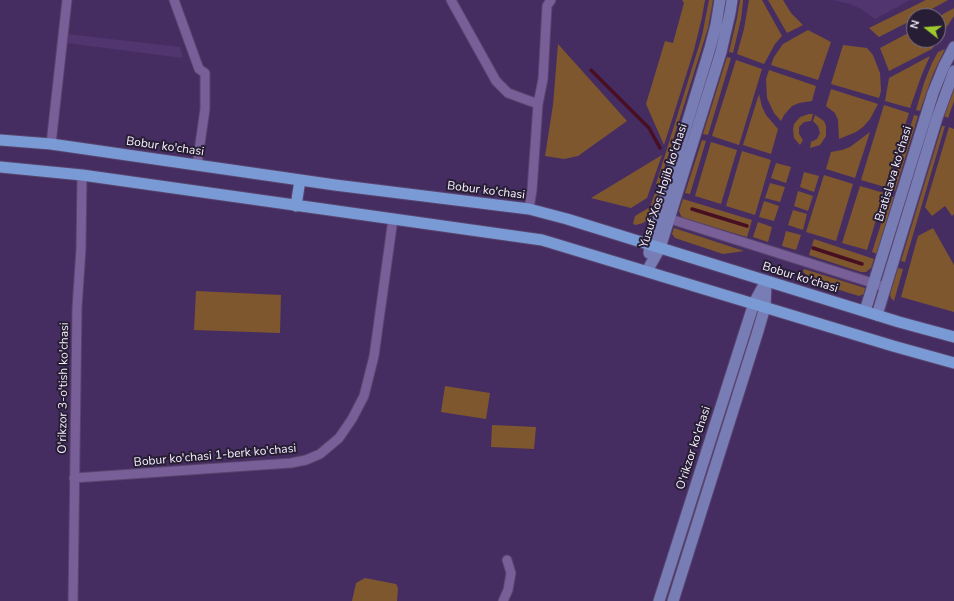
<!DOCTYPE html>
<html>
<head>
<meta charset="utf-8">
<style>
	body { margin:0 }
	#map { position:relative; width:954px; height:601px; overflow:hidden; background:#462d61; font-family:"Nunito Sans",sans-serif }
	canvas { display:block }
	.north { position:absolute; left:906px; top:8px; width:40px; height:40px; box-sizing:border-box; background:#271d34; border:1px solid #7a7284; border-radius:50%; rotate:287deg; font-size:11px; font-weight:700; line-height:16px; text-align:center; color:#f6f1fd }
	.north::after { content:''; display:block; margin:auto; width:14px; height:18px; background:#9fca2d; clip-path:polygon(50% 0,100% 100%,50% 72%,0 100%) }
</style>
</head>
<body>
<div id="map">
<canvas width="954" height="601"></canvas>
<div class="north">N</div>
</div>
<script>
const context = document.querySelector('canvas').getContext('2d');
context.lineJoin = 'round';
function paint(path, color) { context.fillStyle = color; context.fill(path, 'evenodd'); }
const poly = rows => new Path2D(rows.map(r => 'M' + r).join(''));
function stroke(path, color, width, dash) { context.strokeStyle = color; context.lineWidth = width; context.lineCap = dash ? 'butt' : 'round'; context.setLineDash(dash || []); context.stroke(path); }
function label(font, color, halo, rows, align = 'center') {
  context.font = font + ' "Nunito Sans",sans-serif'; context.lineWidth = 4; context.setLineDash([]); context.textBaseline = 'middle'; context.strokeStyle = halo; context.fillStyle = color; for (const [text, x, y, turn = 0] of rows) {
    context.save(); context.translate(x, y); context.rotate((+turn || 0) * Math.PI / 180); context.textAlign = isNaN(turn) ? turn : align; if (halo) context.strokeText(text, 0, 0); context.fillText(text, 0, 0); context.restore();
  }
}
const built = poly([
	[833,0,910,0,875,19,861,9,850,4],
	[68,34,180,47,183,58,66,43]
]);
const green = poly([
	[682,0,705,0,702,17,694,50,664,145,646,104,665,41,673,43,684,3],
	[709,0,713,0,708,28,659,185,656,184,702,36],
	[740,0,743,0,743,2,741,19,733,53,729,52,737,18],
	[749,0,762,0,782,36,775,44,764,64,737,54,744,29],
	[768,0,783,0,791,13,803,25,787,33],
	[926,0,948,0,919,16,914,16,914,19,879,37,869,28],
	[954,8,954,16,938,40,938,17],
	[808,30,831,42,818,80,771,65,774,57,783,44],
	[914,30,914,40,938,40,932,49,889,71,880,48],
	[558,44,627,121,578,156,564,159,545,156,553,105],
	[843,45,867,48,873,55,880,73,881,91,879,98,831,84],
	[945,49,933,74,920,111,916,110,924,83,932,63,938,52],
	[930,56,922,74,910,108,885,101,889,78],
	[727,57,731,58,708,135,703,134],
	[736,60,762,69,739,145,712,136],
	[769,70,816,86,812,101,799,103,792,106,784,115,781,121,774,113,767,98,766,79],
	[954,87,954,101,948,118,944,116],
	[831,89,878,104,870,119,863,127,856,132,839,139,838,120,835,113,826,106],
	[759,94,762,107,766,115,778,129,771,154,743,145],
	[884,105,909,113,885,187,861,180],
	[809,114,813,114,811,121,804,122,799,127,799,134,803,140,800,145,794,138,793,129,794,124,800,117],
	[815,115,824,121,826,126,826,136,820,145,810,148,811,142,817,139,820,133,818,126,813,121],
	[914,115,918,116,895,191,891,190],
	[942,126,945,126,905,262,901,261],
	[949,127,954,129,954,214,952,216,945,206,932,216,925,207],
	[870,132,855,178,826,169,831,152,842,150,850,147],
	[702,140,706,141,690,194,685,193],
	[711,142,737,150,721,204,695,196],
	[742,151,771,160,755,215,726,206],
	[662,155,647,198,631,208,591,198],
	[776,163,791,167,786,183,771,178],
	[804,172,819,176,814,192,800,187],
	[824,175,853,184,836,241,806,232],
	[770,183,785,187,780,202,765,198],
	[860,186,884,193,867,250,842,243],
	[798,191,813,196,808,211,794,206],
	[655,193,661,195,656,211,649,219,643,223,636,225,633,224,635,216,650,207],
	[890,196,894,197,877,254,872,252],
	[683,199,752,220,747,237,683,218,681,216,679,211],
	[764,201,779,206,774,221,759,217],
	[793,210,807,214,803,230,788,225],
	[758,222,772,227,768,242,753,237],
	[674,228,744,251,723,254,675,238,672,234],
	[933,228,954,265,954,312,901,297,918,236],
	[786,231,801,235,796,250,782,246],
	[814,239,874,259,871,268,866,272,861,272,809,255],
	[898,268,903,269,894,301,891,298,890,294],
	[804,269,865,288,864,294,859,296,817,283,803,272],
	[196,291,281,295,280,333,194,330],
	[445,386,490,393,486,419,441,412],
	[492,425,536,427,534,449,491,447],
	[365,578,396,584,398,588,397,601,352,601,356,583]
]);
const stream = poly([
	[591,70,649,128,660,148],
	[692,209,747,226],
	[813,248,862,264]
]);
const minor = poly([
	[174,0,199,69,205,73,205,109,197,165],
	[451,0,496,81,508,93,538,104,532,190,529,209],
	[538,104,543,79,547,6,551,0],
	[51,144,67,0],
	[664,217,885,287],
	[74,478,291,463,306,460,320,454,339,438,352,419,364,396,374,356,393,219],
	[73,601,77,308,81,249,82,175],
	[503,601,508,590,511,573,507,560]
]);
const secondary = poly([
	[649,253,650,245,710,48,716,25,720,0],
	[647,271,660,248,721,52,730,13,732,0],
	[865,311,933,93,944,66,954,47],
	[877,315,937,118,954,71],
	[659,601,754,303,766,281],
	[673,601,758,331,765,307,766,284]
]);
const primary = poly([
	[0,140,51,144,335,185,529,209,567,219,899,322,954,337],
	[0,167,82,175,542,240,893,346,954,363],
	[296,206,300,180]
]);
const streetNames = [
	["Bobur ko'chasi",165,147,8],
	["Bratislava ko'chasi",894,174,-73],
	["Yusuf Xos Hojib ko'chasi",664,186,-72],
	["Bobur ko'chasi",486,191,7],
	["Bobur ko'chasi",800,278,17],
	["O'rikzor 3-o'tish ko'chasi",64,388,-89],
	["O'rikzor ko'chasi",694,448,-72],
	["Bobur ko'chasi 1-berk ko'chasi",215,456,-5]
];
paint(built, '#51356f');
paint(green, '#7e572f');
stroke(stream, '#480f23', 3.5);
stroke(minor, '#58446d', 11);
stroke(secondary, '#58446d', 13);
stroke(primary, '#58446d', 13);
stroke(minor, '#785f97', 9);
stroke(secondary, '#787db6', 11);
stroke(primary, '#799ad4', 11);
label('12px', '#f6f1fd', '#271d34', streetNames);
</script>
</body>
</html>
